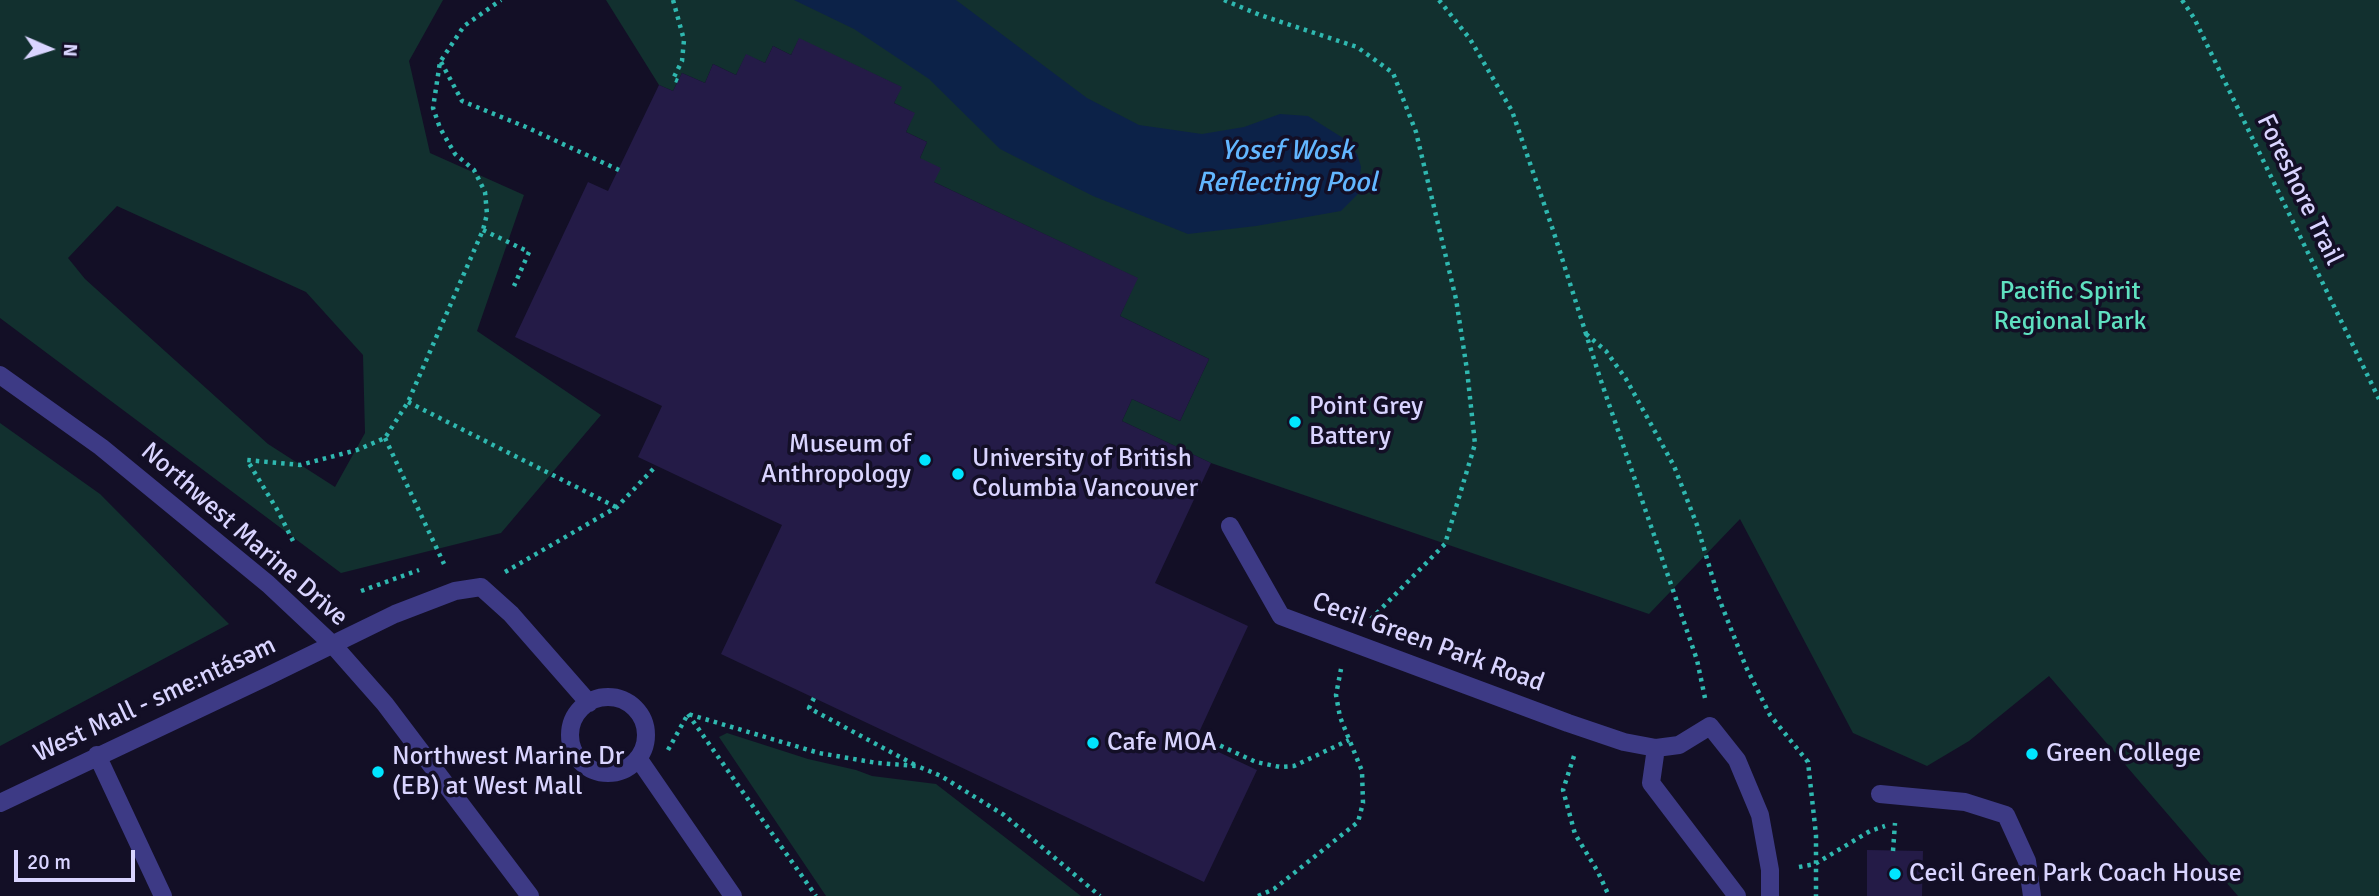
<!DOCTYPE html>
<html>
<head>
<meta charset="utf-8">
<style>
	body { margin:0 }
	#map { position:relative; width:2379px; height:896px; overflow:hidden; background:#130f26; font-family:Signika,sans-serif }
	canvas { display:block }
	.north { position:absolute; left:14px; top:14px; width:70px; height:70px; -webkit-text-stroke:5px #130f26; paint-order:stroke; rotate:93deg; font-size:19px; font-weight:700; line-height:28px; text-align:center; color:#d9d4ff }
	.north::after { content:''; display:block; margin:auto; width:24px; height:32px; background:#d9d4ff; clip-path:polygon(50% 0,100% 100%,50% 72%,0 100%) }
	.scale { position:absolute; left:14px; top:850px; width:121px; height:32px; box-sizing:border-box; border:4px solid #d9d4ff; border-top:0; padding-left:9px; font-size:21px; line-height:24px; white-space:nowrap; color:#d9d4ff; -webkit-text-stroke:5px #130f26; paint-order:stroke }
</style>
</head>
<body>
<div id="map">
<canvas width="2379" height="896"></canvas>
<div class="north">N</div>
<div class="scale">20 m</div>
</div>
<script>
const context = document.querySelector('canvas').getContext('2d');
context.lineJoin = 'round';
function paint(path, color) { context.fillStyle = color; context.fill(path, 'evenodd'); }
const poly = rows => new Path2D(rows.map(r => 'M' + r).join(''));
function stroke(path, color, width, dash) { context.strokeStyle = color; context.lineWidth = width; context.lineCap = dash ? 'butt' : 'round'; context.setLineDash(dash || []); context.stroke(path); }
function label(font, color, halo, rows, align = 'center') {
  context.font = font + ' Signika,sans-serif'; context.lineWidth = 7; context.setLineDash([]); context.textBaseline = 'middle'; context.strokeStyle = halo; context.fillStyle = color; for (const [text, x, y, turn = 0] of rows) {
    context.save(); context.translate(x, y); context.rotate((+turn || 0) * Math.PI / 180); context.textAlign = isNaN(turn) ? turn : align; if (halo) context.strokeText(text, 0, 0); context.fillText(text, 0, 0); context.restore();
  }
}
const green = poly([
	[0,0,443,0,409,61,430,153,524,195,477,331,601,415,501,533,341,573,0,318],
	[117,206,306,292,363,355,365,433,335,487,268,444,85,279,68,258],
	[606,0,2379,0,2379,896,2238,896,2049,676,1969,741,1927,766,1853,733,1740,519,1649,614,1211,463,1122,421,1132,399,1180,421,1209,359,1120,316,1137,278,934,182,920,158,927,142,906,132,914,113,894,103,901,87,799,39,791,55,773,46,765,63,746,55,736,75,713,64,705,83,682,73,673,91,659,85],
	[0,423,100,494,229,624,0,746],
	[727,733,808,759,856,770,872,776,936,784,1081,896,826,896,719,737]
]);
const water = poly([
	[794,0,956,0,1087,98,1139,125,1202,134,1244,127,1280,114,1308,116,1343,138,1357,154,1361,167,1358,194,1341,211,1256,226,1188,234,1093,196,1000,149,929,79,854,29]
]);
const building = poly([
	[799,38,902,87,894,103,915,113,906,132,927,142,920,158,941,168,934,182,1138,278,1120,316,1209,359,1180,421,1132,399,1122,421,1211,463,1155,583,1248,626,1195,741,1257,770,1204,882,721,654,782,525,638,457,662,406,515,337,588,182,608,191,659,85,673,91,682,73,705,83,713,64,736,75,746,54,765,63,773,46,791,55],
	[1867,850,1923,851,1922,896,1867,896]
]);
const path = poly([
	[673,0,684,40,682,61,673,79,678,81],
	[1224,0,1260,15,1357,47,1393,73,1416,132,1456,299,1467,370,1475,444,1445,544,1371,619],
	[1439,0,1470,39,1512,111,1553,230,1600,378,1697,660,1705,698],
	[2182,0,2194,18,2379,399],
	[441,62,462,101,526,127,619,170],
	[483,230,529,252,514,286],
	[1586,334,1606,351,1626,379,1674,466,1697,525,1718,596,1746,667,1770,715,1808,762,1816,835,1816,896],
	[408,402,616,507],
	[385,438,444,564],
	[293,541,278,511,247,460,300,465,357,450,385,438,408,402,483,230,487,214,485,192,474,170,455,154,440,128,433,108,440,62,464,26,501,0],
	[505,572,617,507,656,466],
	[361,591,419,570],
	[814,698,809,708,915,765],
	[688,714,816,896],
	[1197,735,1256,762,1280,767,1294,766,1349,740],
	[668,750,688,714,819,753,877,763,917,766,941,776,1004,815,1100,896],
	[1574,756,1563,790,1575,834,1598,872,1609,896],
	[1893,851,1895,823],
	[1799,867,1815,864,1870,831,1885,826],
	[1258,896,1274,889,1358,822,1363,803,1362,771,1340,717,1336,695,1341,669]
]);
const minor = poly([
	[0,375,101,447,268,584,333,645,385,704,530,896],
	[1230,526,1281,616,1568,723,1624,742,1656,748,1679,745,1710,726,1737,760,1760,815,1770,870,1770,896],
	'570 735a38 38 0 1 1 76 0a38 38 0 1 1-76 0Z',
	[1656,748,1651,783,1737,896],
	[97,755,163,896],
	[638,758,733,896],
	[1880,794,1965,802,2006,815,2027,861,2032,896],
	[0,803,268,676,395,614,455,591,481,587,511,614,589,703]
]);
const markers = [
	[1295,422,7,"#00e5ff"],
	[925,460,7,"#00e5ff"],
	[958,474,7,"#00e5ff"],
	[1093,743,7,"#00e5ff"],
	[2032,754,7,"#00e5ff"],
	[378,772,7,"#00e5ff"],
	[1895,874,7,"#00e5ff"]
];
const streetNames = [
	["Foreshore Trail",2299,190,64],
	["Northwest Marine Drive",244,535,41],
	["Cecil Green Park Road",1428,643,20],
	["West Mall - sme:ntásəm",155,700,-25]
];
const parkNames = [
	["Pacific Spirit",2070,292],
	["Regional Park",2070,322]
];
const poiNames = [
	["Point Grey",1309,407],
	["Battery",1309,437],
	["Museum of",911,445,"right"],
	["Anthropology",911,475,"right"],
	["University of British",972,459],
	["Columbia Vancouver",972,489],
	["Cafe MOA",1107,743],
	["Green College",2046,754],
	["Northwest Marine Dr",392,757],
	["(EB) at West Mall",392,787],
	["Cecil Green Park Coach House",1909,874]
];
const waterNames = [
	["Yosef Wosk",1287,152],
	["Reflecting Pool",1287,184]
];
paint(green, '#12302f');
paint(water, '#0c2248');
paint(building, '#241b47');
stroke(path, '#2fb8b0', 4.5, [3.5, 5]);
stroke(minor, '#3d3a85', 18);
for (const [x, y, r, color] of markers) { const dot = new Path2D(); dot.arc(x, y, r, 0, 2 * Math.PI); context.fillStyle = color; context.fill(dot); stroke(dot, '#130f26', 2.5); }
label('26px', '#d9d4ff', '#130f26', streetNames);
label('26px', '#5fe0c0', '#130f26', parkNames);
label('26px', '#d9d4ff', '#130f26', poiNames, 'left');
label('italic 28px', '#62b6ff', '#130f26', waterNames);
</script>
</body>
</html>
